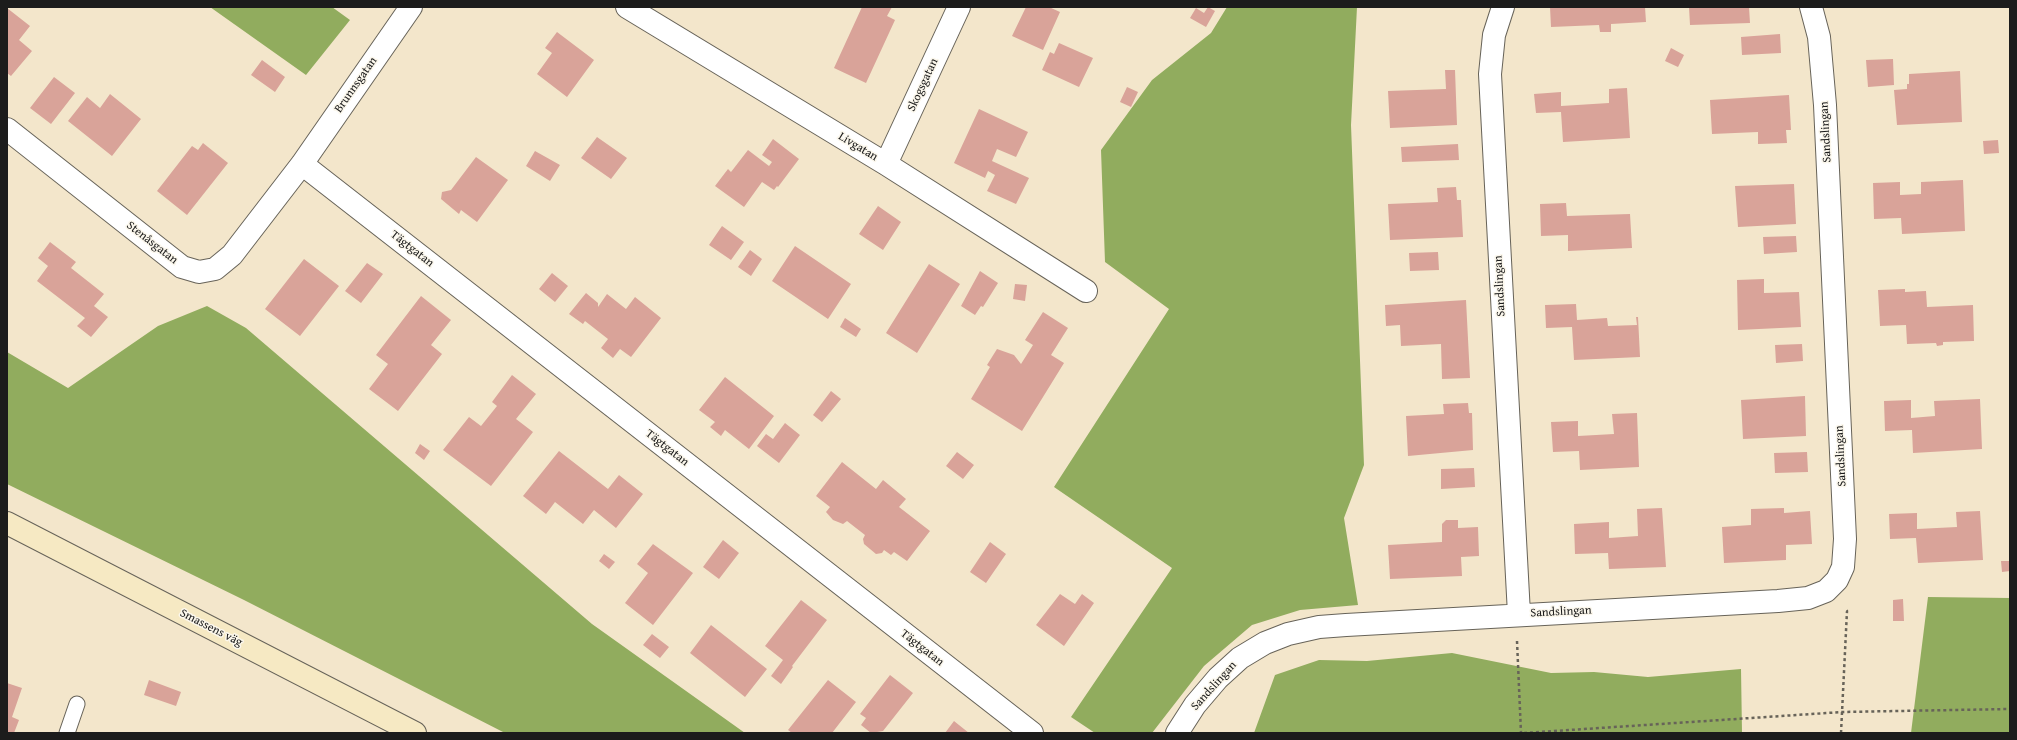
<!DOCTYPE html>
<html>
<head>
<meta charset="utf-8">
<style>
	body { margin:0 }
	#map { position:relative; width:2017px; height:740px; overflow:hidden; background:#f3e6cb; font-family:"Gentium Book Plus",serif }
	canvas { display:block }
	.frame { position:absolute; inset:0; border:8px solid #1c1c1c; pointer-events:none }
</style>
</head>
<body>
<div id="map">
<canvas width="2017" height="740"></canvas>
<div class="frame"></div>
</div>
<script>
const context = document.querySelector('canvas').getContext('2d');
context.lineJoin = 'round';
function paint(path, color) { context.fillStyle = color; context.fill(path, 'evenodd'); }
const poly = rows => new Path2D(rows.map(r => 'M' + r).join(''));
function stroke(path, color, width, dash) { context.strokeStyle = color; context.lineWidth = width; context.lineCap = dash ? 'butt' : 'round'; context.setLineDash(dash || []); context.stroke(path); }
function label(font, color, halo, rows, align = 'center') {
  context.font = font + ' "Gentium Book Plus",serif'; context.lineWidth = 3; context.setLineDash([]); context.textBaseline = 'middle'; context.strokeStyle = halo; context.fillStyle = color; for (const [text, x, y, turn = 0] of rows) {
    context.save(); context.translate(x, y); context.rotate((+turn || 0) * Math.PI / 180); context.textAlign = isNaN(turn) ? turn : align; if (halo) context.strokeText(text, 0, 0); context.fillText(text, 0, 0); context.restore();
  }
}
const forest = poly([
	[210,7,332,7,350,20,306,75],
	[1227,7,1357,7,1351,125,1364,465,1344,518,1358,605,1300,610,1252,625,1204,666,1152,733,1095,733,1071,717,1172,568,1054,487,1169,309,1105,262,1101,150,1152,80,1211,33],
	[207,306,246,328,592,624,745,733,505,733,244,600,7,484,7,352,68,388,158,326],
	[1928,597,2010,598,2010,733,1911,733],
	[1452,653,1551,673,1594,672,1648,677,1741,669,1742,733,1254,733,1275,675,1319,660,1367,661]
]);
const building = poly([
	[862,7,892,7,887,16,895,20,866,83,834,68],
	[1026,7,1049,7,1060,12,1043,50,1012,36],
	[1208,7,1215,11,1206,27,1190,18,1196,8,1204,13],
	[1550,7,1645,7,1646,22,1611,24,1611,32,1600,32,1599,25,1551,27],
	[1689,7,1749,7,1750,23,1690,25],
	[7,8,30,26,19,40,32,51,11,76,7,73],
	[557,32,594,60,567,97,537,74,552,53,545,48],
	[1780,34,1781,53,1742,55,1741,37],
	[1059,43,1093,58,1079,87,1042,70,1050,52,1054,54],
	[1671,48,1684,55,1678,67,1665,61],
	[1893,59,1894,85,1868,87,1866,60],
	[262,60,285,77,275,92,251,75],
	[1445,70,1455,70,1457,125,1390,128,1388,91,1446,89],
	[1960,71,1962,122,1897,125,1894,90,1907,89,1907,84,1909,84,1909,74],
	[54,77,75,93,51,124,30,108],
	[1127,87,1138,92,1131,107,1120,102],
	[1627,88,1630,138,1563,142,1561,112,1536,113,1534,94,1561,92,1561,106,1609,103,1609,89],
	[110,94,141,119,112,156,68,121,87,97,100,108],
	[1789,95,1791,130,1786,130,1787,143,1758,144,1758,132,1712,134,1710,100],
	[979,109,1028,132,1016,157,997,149,992,161,1029,178,1016,204,987,191,995,175,988,171,985,178,954,163],
	[597,137,627,158,611,179,581,158],
	[773,139,799,159,778,187,777,186,774,190,762,182,744,207,715,186,728,169,731,172,748,150,769,166,772,162,762,155],
	[1998,140,1999,153,1984,154,1983,141],
	[203,143,228,163,187,215,157,191,192,146,198,150],
	[1458,144,1459,160,1402,162,1401,147],
	[535,151,560,165,550,181,526,166],
	[476,157,508,180,477,222,461,210,459,214,441,199,442,192,451,190],
	[1963,180,1965,231,1902,234,1901,218,1874,219,1873,183,1900,182,1900,195,1921,194,1921,182],
	[1794,184,1796,224,1738,227,1735,186],
	[1456,187,1457,200,1461,200,1463,237,1390,240,1388,204,1438,202,1437,188],
	[1566,203,1567,216,1630,214,1632,248,1568,251,1568,235,1541,236,1540,204],
	[878,206,901,222,883,250,859,234],
	[722,226,744,242,731,260,709,245],
	[1796,236,1797,252,1764,254,1763,237],
	[50,242,76,262,71,268,104,294,94,306,108,317,91,337,77,326,85,318,37,281,48,266,38,258],
	[795,246,851,284,828,319,772,281],
	[750,250,762,259,751,276,738,267],
	[1438,252,1439,270,1410,271,1409,253],
	[304,259,339,286,300,336,265,309],
	[367,263,383,274,361,303,345,291],
	[929,264,960,284,917,353,886,333],
	[980,271,998,283,983,307,981,306,975,315,961,306],
	[552,273,568,286,555,302,539,289],
	[1764,279,1764,293,1799,292,1801,327,1738,330,1737,280],
	[1015,284,1027,285,1025,301,1013,299],
	[1905,289,1905,292,1926,291,1927,307,1973,305,1974,341,1943,342,1943,345,1937,346,1936,343,1907,344,1906,325,1880,326,1878,290],
	[586,293,598,303,598,307,607,294,626,309,635,297,661,318,631,357,620,349,613,358,601,348,608,339,585,321,583,324,569,314],
	[421,296,451,320,431,345,442,354,398,411,369,389,388,364,376,355],
	[1466,300,1470,378,1442,379,1441,344,1401,346,1400,325,1386,326,1385,305],
	[1576,304,1577,320,1607,318,1608,326,1637,325,1636,317,1638,317,1640,357,1574,360,1572,327,1546,328,1545,305],
	[1043,312,1068,328,1051,355,1064,363,1022,431,971,399,990,367,987,365,997,349,1014,355,1021,364,1033,345,1025,340],
	[845,318,861,329,856,337,840,327],
	[1802,344,1803,361,1776,363,1775,345],
	[512,375,536,394,516,419,533,432,491,486,443,450,469,417,481,426,497,406,492,402],
	[725,377,774,416,749,449,725,430,721,436,710,427,715,422,699,410],
	[831,391,841,399,822,422,813,415],
	[1805,396,1806,436,1743,439,1741,400],
	[1980,399,1982,449,1913,453,1912,430,1885,431,1884,401,1911,400,1911,418,1935,416,1934,401],
	[1468,403,1469,413,1472,413,1473,450,1408,456,1406,416,1444,414,1443,404],
	[1637,413,1639,467,1580,470,1579,451,1553,452,1551,422,1578,421,1578,436,1614,434,1612,414],
	[785,423,800,435,779,463,757,446,766,434,773,439],
	[420,444,430,451,424,460,415,453],
	[559,451,608,489,619,475,643,494,616,528,594,510,583,524,555,502,546,514,523,496],
	[957,452,974,465,963,479,946,466],
	[1807,452,1808,472,1775,473,1774,453],
	[842,462,876,489,883,480,906,499,899,507,930,531,907,561,894,552,891,555,884,550,882,553,876,554,864,544,863,539,865,535,847,521,843,524,833,520,826,512,830,507,816,496],
	[1474,468,1475,487,1441,489,1441,469],
	[1662,508,1666,567,1609,569,1608,553,1575,554,1574,524,1609,522,1609,538,1638,536,1637,509],
	[1784,508,1784,513,1810,511,1812,544,1786,545,1786,560,1724,563,1722,527,1751,525,1751,509],
	[1980,511,1983,560,1918,563,1916,538,1890,539,1889,514,1917,513,1917,529,1957,527,1956,512],
	[1446,520,1458,520,1458,528,1478,527,1479,556,1461,557,1462,576,1390,579,1388,545,1442,542,1442,524],
	[723,540,739,553,719,579,703,567],
	[990,542,1006,554,986,583,970,572],
	[653,544,693,573,653,625,625,603,648,573,637,564],
	[604,554,615,562,609,569,599,561],
	[2001,561,2010,561,2010,571,2002,572],
	[1060,594,1075,604,1082,594,1094,603,1064,646,1036,625],
	[1903,599,1904,621,1893,621,1893,600],
	[801,600,827,620,792,666,793,667,781,684,771,676,783,660,765,646],
	[711,625,767,669,745,697,690,653],
	[652,634,669,647,660,658,643,645],
	[890,675,913,693,883,731,871,733,861,725,866,718,860,714],
	[149,680,181,692,176,706,144,695],
	[828,680,856,702,832,733,792,733,788,730],
	[7,683,22,688,12,717,19,720,14,733,7,733],
	[954,721,969,733,945,733]
]);
const path = poly([
	[1517,641,1521,733],
	[1524,733,1842,712,2010,709],
	[1841,733,1847,611,1846,610]
]);
const lane = poly([
	[67,733,77,704]
]);
const street = poly([
	[627,7,886,164,1086,291],
	[1503,7,1494,35,1490,74,1519,614],
	[7,129,182,267,199,272,215,269,232,255,302,164,411,7],
	[302,164,1032,733],
	[886,164,959,7],
	[1177,733,1195,705,1218,678,1240,658,1265,643,1288,634,1319,627,1346,625,1778,601,1808,598,1826,591,1837,580,1843,567,1845,539,1825,105,1819,37,1811,7]
]);
const secondary = poly([
	[7,523,415,733]
]);
const streetNames = [
	["Brunnsgatan",356,85,-55],
	["Skogsgatan",923,85,-65],
	["Sandslingan",1826,132,-93],
	["Livgatan",858,147,31],
	["Stenåsgatan",152,243,38],
	["Tägtgatan",412,249,38],
	["Sandslingan",1500,286,-93],
	["Tägtgatan",667,448,38],
	["Sandslingan",1841,456,-93],
	["Sandslingan",1561,612,-3],
	["Smassens väg",211,628,27],
	["Tägtgatan",922,648,38],
	["Sandslingan",1214,686,-48]
];
paint(forest, '#91ac5e');
paint(building, '#d9a399');
stroke(lane, '#676359', 17);
stroke(street, '#676359', 24);
stroke(secondary, '#676359', 24);
stroke(path, '#676359', 2.5, [3, 3]);
stroke(lane, '#fff', 15);
stroke(street, '#fff', 22);
stroke(secondary, '#f6e9c3', 22);
label('12px', '#1c1c1c', '#fbf7ec', streetNames);
</script>
</body>
</html>
